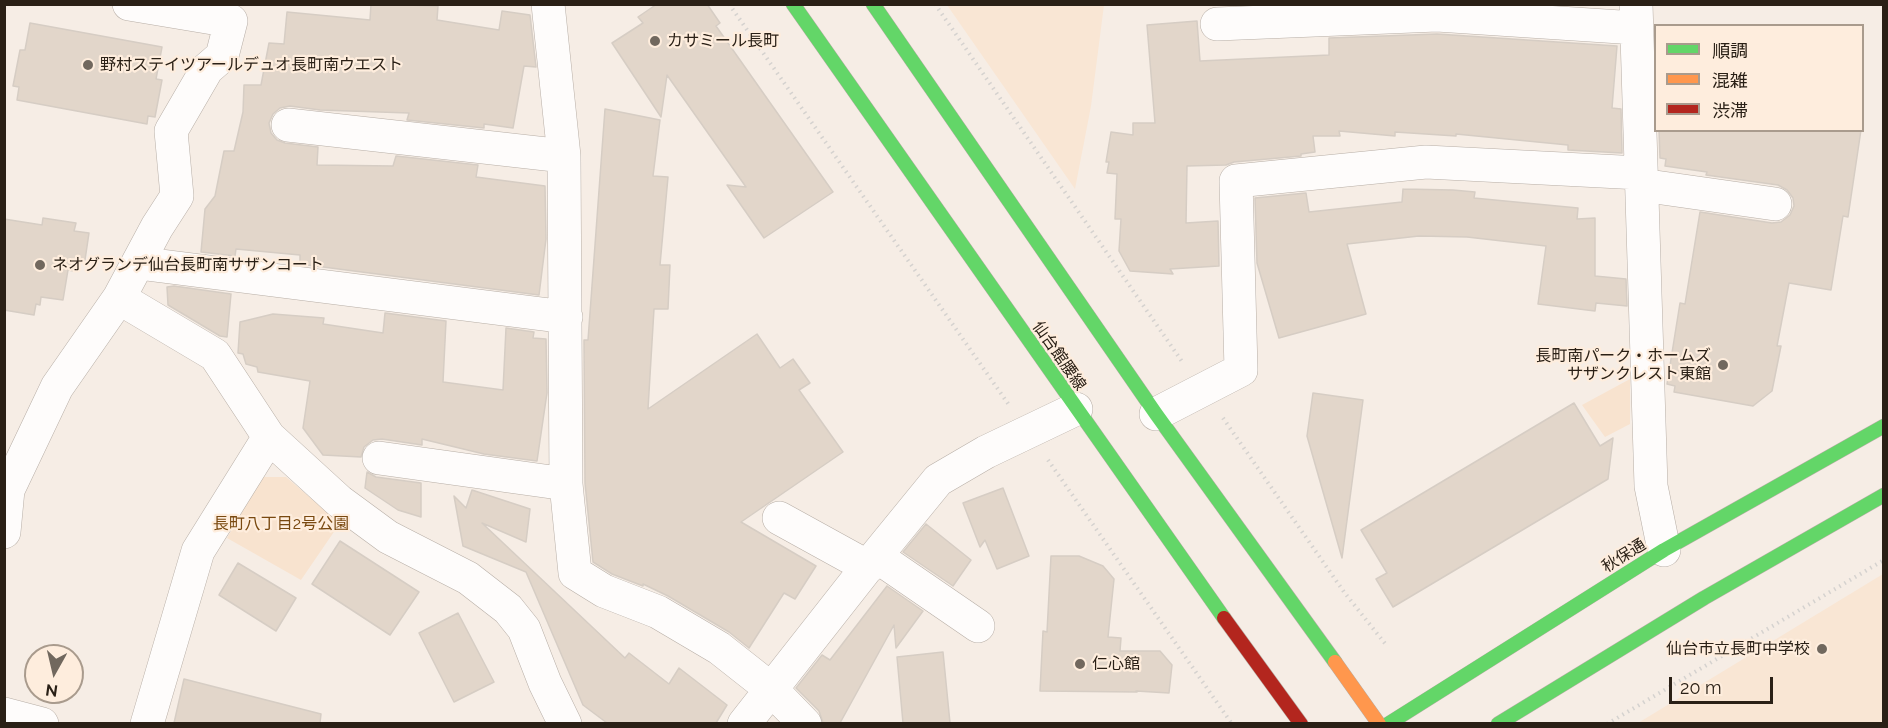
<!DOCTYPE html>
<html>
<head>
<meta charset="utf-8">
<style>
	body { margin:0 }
	#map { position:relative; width:1888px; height:728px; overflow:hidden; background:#f6ede5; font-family:Raleway,"Noto Sans JP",sans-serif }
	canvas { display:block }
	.frame { position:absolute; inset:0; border:6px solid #2a2016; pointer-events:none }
	.legend { position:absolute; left:1654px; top:24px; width:210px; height:108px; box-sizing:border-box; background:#feeddd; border:2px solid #a99b8d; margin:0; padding:8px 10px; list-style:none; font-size:18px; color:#2a2016 }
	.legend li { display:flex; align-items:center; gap:12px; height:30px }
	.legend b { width:30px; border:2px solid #a99b8d }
	.north { position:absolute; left:24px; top:644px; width:60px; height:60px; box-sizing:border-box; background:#feeddd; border:2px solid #a99b8d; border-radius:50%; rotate:188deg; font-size:16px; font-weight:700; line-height:24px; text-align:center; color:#2a2016 }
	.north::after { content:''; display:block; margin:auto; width:21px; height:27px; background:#71685e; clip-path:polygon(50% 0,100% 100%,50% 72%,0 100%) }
	.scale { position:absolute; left:1669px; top:677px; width:104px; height:27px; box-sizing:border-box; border:3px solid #2a2016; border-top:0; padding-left:8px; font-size:18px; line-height:21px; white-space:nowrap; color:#2a2016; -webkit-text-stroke:4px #feeddd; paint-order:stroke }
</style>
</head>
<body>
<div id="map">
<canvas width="1888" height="728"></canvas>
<div class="frame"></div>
<ul class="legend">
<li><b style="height:8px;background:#63d668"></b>順調</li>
<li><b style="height:8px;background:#ff974d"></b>混雑</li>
<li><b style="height:8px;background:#b3261e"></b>渋滞</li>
</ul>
<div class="north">N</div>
<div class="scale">20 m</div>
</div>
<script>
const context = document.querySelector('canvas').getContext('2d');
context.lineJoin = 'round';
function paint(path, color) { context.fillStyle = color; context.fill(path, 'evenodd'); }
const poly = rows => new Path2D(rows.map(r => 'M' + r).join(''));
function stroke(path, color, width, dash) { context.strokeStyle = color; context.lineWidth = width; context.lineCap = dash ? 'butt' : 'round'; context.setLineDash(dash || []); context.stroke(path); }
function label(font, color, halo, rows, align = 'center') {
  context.font = font + ' Raleway,"Noto Sans JP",sans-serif'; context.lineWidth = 4.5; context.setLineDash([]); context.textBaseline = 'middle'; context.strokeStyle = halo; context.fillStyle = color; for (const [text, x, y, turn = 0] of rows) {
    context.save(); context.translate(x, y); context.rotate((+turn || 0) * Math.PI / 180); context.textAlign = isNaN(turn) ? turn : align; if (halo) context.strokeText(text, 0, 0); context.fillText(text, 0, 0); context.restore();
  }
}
const built = poly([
	[947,5,1104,5,1091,106,1075,189],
	[1883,574,1883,723,1638,723]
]);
const green = poly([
	[1630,379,1630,424,1605,437,1582,405],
	[262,477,286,477,340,523,301,580,227,538]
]);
const building = poly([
	[371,4,438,6,437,20,499,30,502,11,530,15,536,67,524,66,513,128,484,124,484,128,407,120,409,113,320,110,290,106,280,108,273,114,269,123,271,133,277,140,285,143,318,147,317,165,393,166,396,156,478,165,476,177,545,186,546,239,539,295,300,264,300,255,236,249,235,256,201,252,205,209,215,196,224,151,234,151,243,112,244,85,261,85,269,43,284,44,287,12,370,20,371,4],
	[657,4,707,4,720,23,716,26,833,192,764,238,727,185,746,187,667,75,661,117,612,43,643,23,638,17,657,4],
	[1197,21,1200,61,1329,55,1329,38,1437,34,1617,46,1612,108,1621,109,1622,153,1568,150,1568,145,1456,134,1456,136,1395,132,1395,136,1339,131,1340,136,1313,136,1315,152,1301,154,1301,156,1234,162,1226,165,1187,166,1186,223,1218,221,1219,266,1170,269,1173,274,1130,271,1119,251,1121,219,1115,219,1117,174,1107,173,1109,162,1106,162,1111,132,1133,135,1133,123,1155,123,1147,25,1197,21],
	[30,23,162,47,156,79,162,80,155,117,148,116,147,124,17,100,19,87,13,86,20,50,25,50,30,23],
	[605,109,660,120,653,176,668,177,660,265,670,265,668,309,654,309,648,409,757,334,780,368,793,359,810,383,799,390,843,452,741,522,816,566,795,599,784,593,749,648,729,632,668,596,643,584,643,586,612,574,593,562,585,483,584,340,588,340,605,109],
	[1659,130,1861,130,1848,217,1843,216,1831,290,1789,283,1777,346,1781,346,1772,391,1753,406,1674,392,1675,386,1667,384,1680,303,1685,304,1700,212,1772,223,1781,222,1790,215,1794,206,1793,198,1787,190,1778,185,1706,175,1707,172,1665,166,1666,159,1660,158,1659,130],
	[1403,189,1453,190,1475,192,1474,198,1578,208,1577,219,1595,218,1595,276,1626,279,1627,306,1596,303,1595,311,1538,304,1546,246,1467,237,1419,236,1347,244,1366,314,1279,338,1257,263,1255,198,1306,193,1309,212,1402,202,1403,189],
	[43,218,76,223,74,231,89,233,85,260,76,259,74,271,68,270,63,300,41,297,40,305,36,304,34,315,4,310,4,219,42,225,43,218],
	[174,286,231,294,227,337,220,336,168,305,167,287,174,286],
	[385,313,446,321,443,382,503,390,506,328,534,332,533,338,546,339,547,393,537,461,484,454,422,439,422,445,382,439,373,440,364,447,361,457,323,455,303,428,310,381,258,372,257,367,246,364,243,354,238,353,240,322,273,314,324,318,323,324,383,333,385,313],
	[1313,393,1363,400,1342,558,1307,436,1313,393],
	[1574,403,1600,446,1613,438,1608,479,1393,607,1376,579,1387,573,1361,530,1574,403],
	[367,472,376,477,421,483,421,517,398,510,365,488,367,472],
	[1003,488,1029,556,997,569,985,540,980,547,963,503,1003,488],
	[472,490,530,509,526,542,482,523,625,658,629,653,669,684,679,668,727,705,716,723,607,723,583,705,526,572,463,546,454,496,466,508,472,490],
	[926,524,971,560,953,586,903,552,926,524],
	[340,541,419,592,390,635,312,584,340,541],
	[1051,556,1079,556,1103,566,1114,579,1108,637,1121,638,1120,651,1160,651,1172,665,1169,693,1136,691,1137,692,1040,691,1043,631,1047,632,1051,556],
	[238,563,296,598,276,631,219,595,238,563],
	[887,586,923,611,896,648,894,625,840,723,823,723,819,711,796,688,822,655,830,660,887,586],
	[458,613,494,682,454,702,419,633,458,613],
	[943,652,950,723,903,723,897,657,943,652],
	[184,679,321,714,320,723,174,723,184,679]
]);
const path = poly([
	[729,4,1009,405],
	[935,4,1183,363],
	[1223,418,1344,592,1387,646],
	[1048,460,1232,724],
	[1607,724,1884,560]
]);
const street = poly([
	[548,4,564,156,566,484,575,573,604,591,658,612,719,648,771,689,805,724],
	[1636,4,1651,486,1664,550],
	[1217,24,1437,15,1636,28],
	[288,125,564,156],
	[1641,185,1775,204],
	[138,263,566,317],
	[119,298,215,355,269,437],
	[1156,414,1241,370,1236,181,1426,162,1640,173],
	[379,458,566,484],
	[779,518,868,567],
	[4,532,8,490,57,387,119,298,157,227,177,196,171,131,207,69,222,56,231,21,129,4],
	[876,556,978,626],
	[4,714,42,724],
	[147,724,198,551,269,437,339,501,388,537,468,578,508,609,524,629,545,683,565,724],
	[744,724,876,556,938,480,986,452,1076,409]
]);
const fast = poly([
	[793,4,1224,618],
	[873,4,1156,414,1335,662],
	[1388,724,1664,550,1884,426],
	[1498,724,1704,598,1884,495]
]);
const slow = poly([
	[1335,662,1379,724]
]);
const jam = poly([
	[1224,618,1301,724]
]);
const markers = [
	[655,41,6,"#71685e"],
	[88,65,6,"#71685e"],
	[40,265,6,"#71685e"],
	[1723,365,6,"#71685e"],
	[1822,649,6,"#71685e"],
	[1080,664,6,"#71685e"]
];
const poiNames = [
	["カサミール長町",667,41],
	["野村ステイツアールデュオ長町南ウエスト",100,65],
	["ネオグランデ仙台長町南サザンコート",52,265],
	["長町南パーク・ホームズ",1711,356,"right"],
	["サザンクレスト東館",1711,374,"right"],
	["仙台市立長町中学校",1810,649,"right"],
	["仁心館",1092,664]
];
const streetNames = [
	["仙台館腰線",1059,356,55],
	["秋保通",1624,556,-32]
];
const parkNames = [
	["長町八丁目2号公園",281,524]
];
paint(built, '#f9e6d4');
paint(green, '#f8e3cf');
paint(building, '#e2d6ca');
stroke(building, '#d6cdc4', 1.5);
stroke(street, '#b7aea6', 34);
stroke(fast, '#b7aea6', 15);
stroke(slow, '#b7aea6', 15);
stroke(jam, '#b7aea6', 15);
stroke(path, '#d5d2cf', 4, [1.5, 4.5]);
stroke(street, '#fefcfb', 33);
stroke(fast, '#63d668', 14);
stroke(slow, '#ff974d', 14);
stroke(jam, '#b3261e', 14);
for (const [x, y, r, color] of markers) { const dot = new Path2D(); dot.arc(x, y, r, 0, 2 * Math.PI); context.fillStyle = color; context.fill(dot); stroke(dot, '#feeddd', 2); }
label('16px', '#2a2016', '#feeddd', poiNames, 'left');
label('16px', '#2a2016', '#feeddd', streetNames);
label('16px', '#794910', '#feeddd', parkNames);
</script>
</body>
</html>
